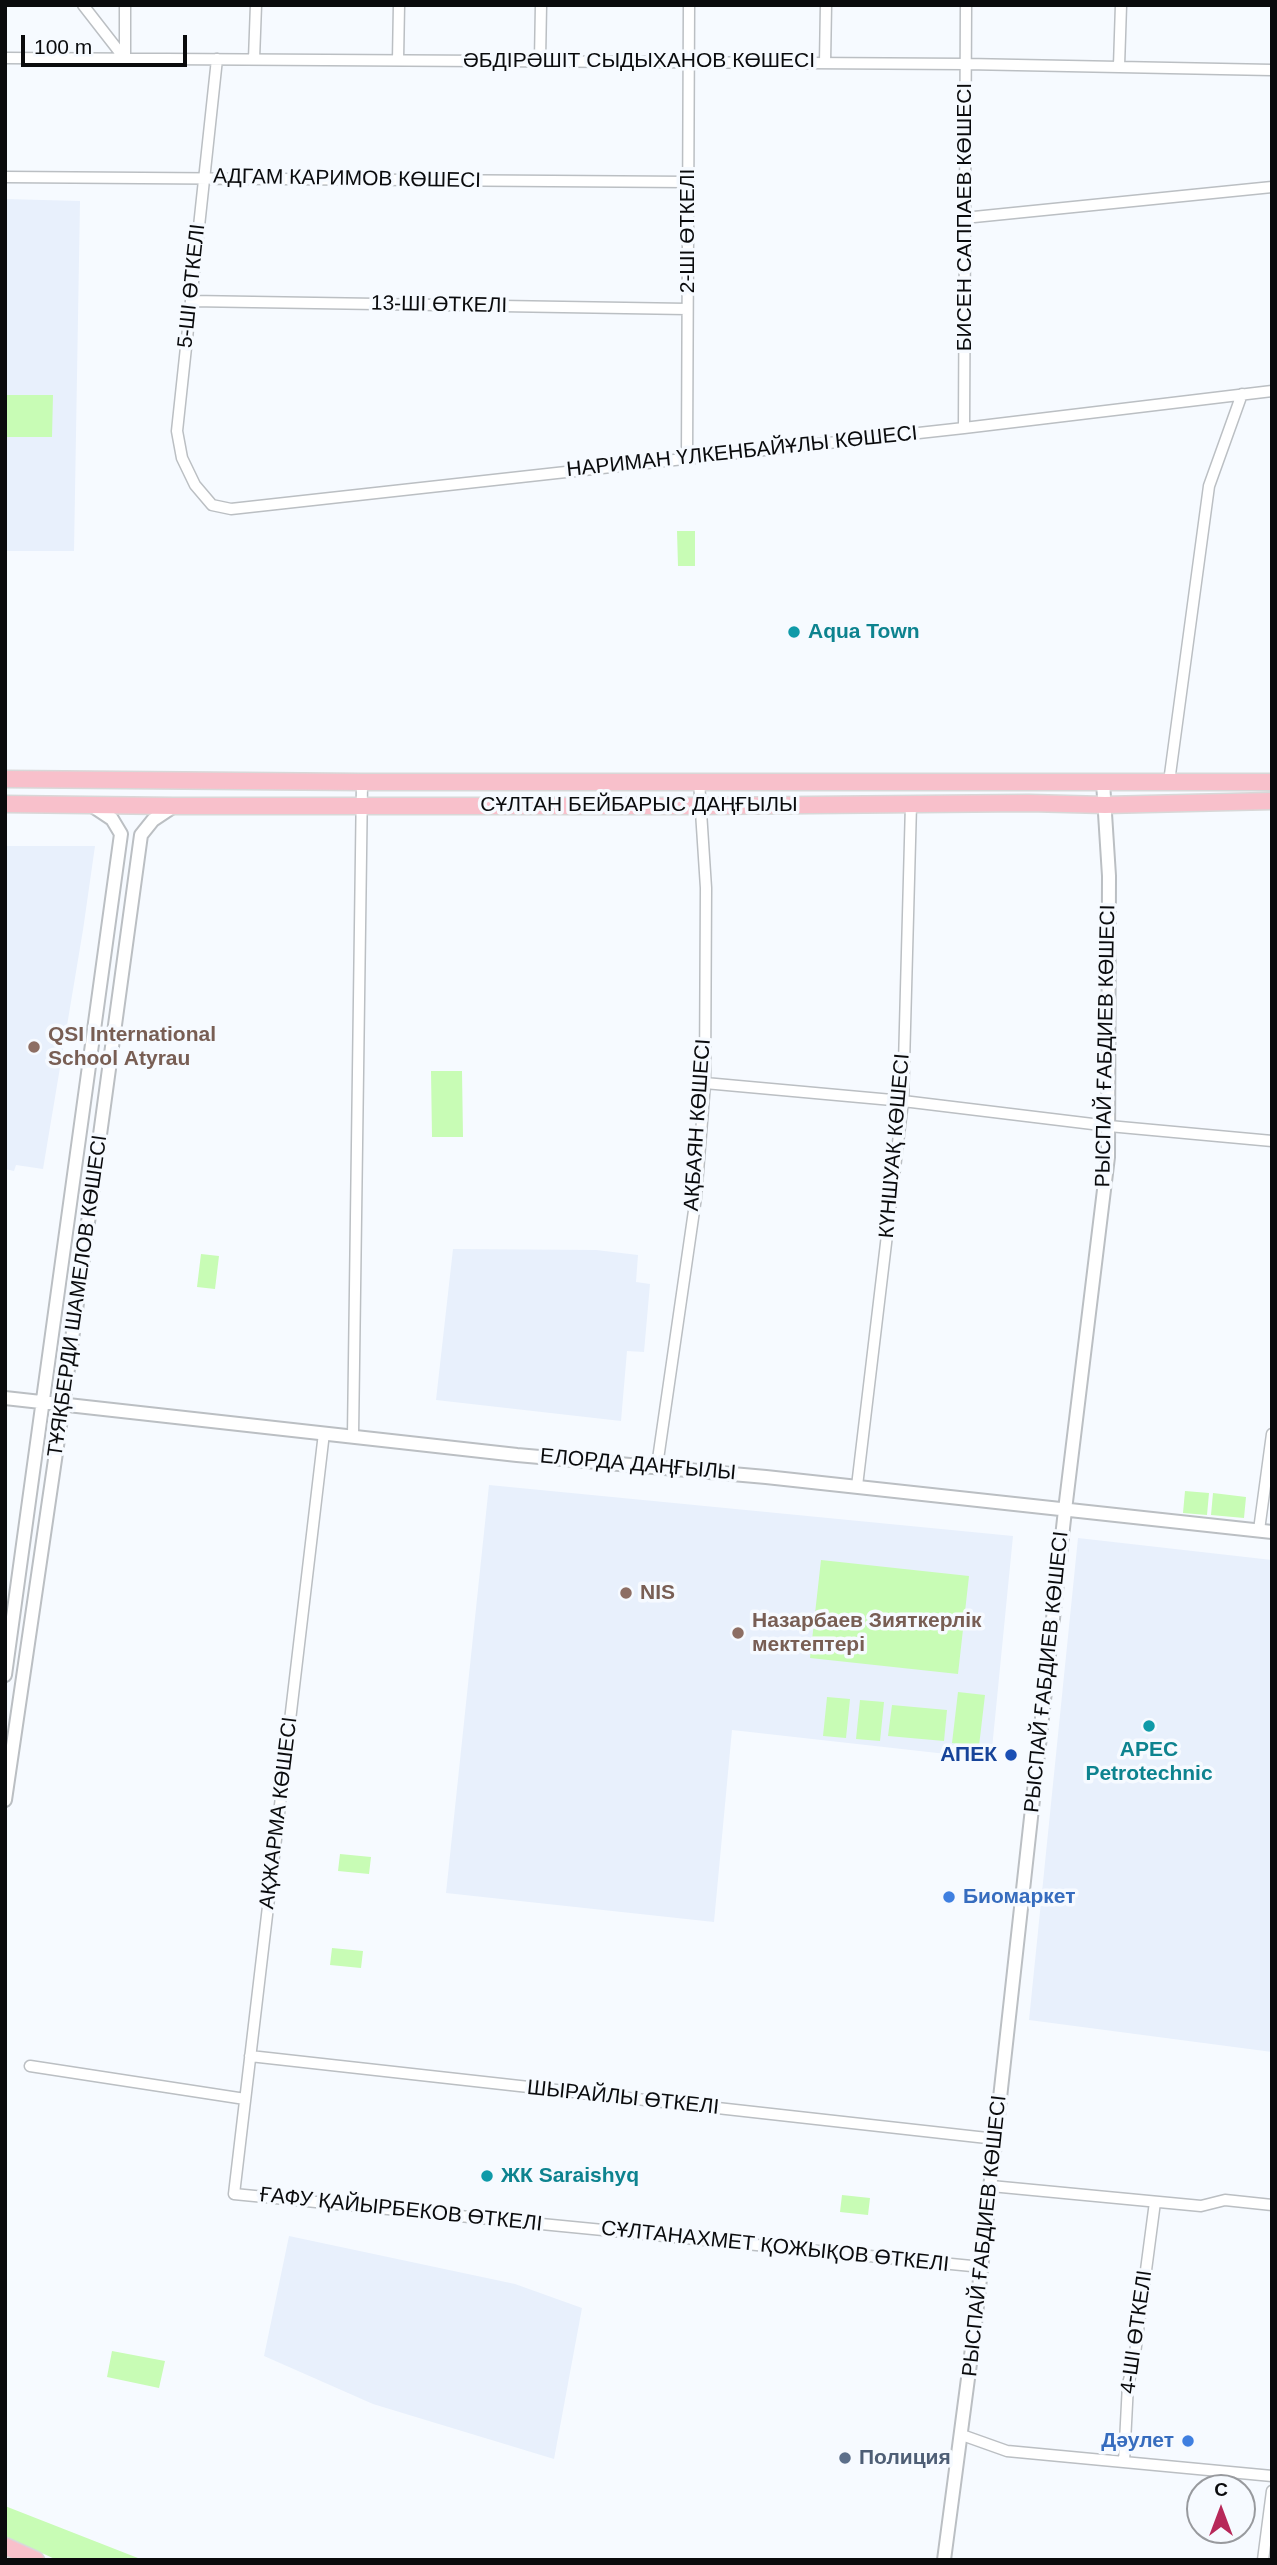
<!DOCTYPE html>
<html>
<head>
<meta charset="utf-8">
<style>
	body { margin:0 }
	#map { position:relative; width:1277px; height:2565px; overflow:hidden; background:#f6faff; font-family:Helvetica,sans-serif }
	canvas { display:block }
	.frame { position:absolute; inset:0; border:7px solid #0a0b0d; pointer-events:none }
	.north { position:absolute; left:1186px; top:2474px; width:70px; height:70px; box-sizing:border-box; background:#f6faff; border:2px solid #989a9e; border-radius:50%; rotate:0deg; font-size:19px; font-weight:700; line-height:28px; text-align:center; color:#0a0b0d }
	.north::after { content:''; display:block; margin:auto; width:24px; height:32px; background:#b72859; clip-path:polygon(50% 0,100% 100%,50% 72%,0 100%) }
	.scale { position:absolute; left:21px; top:35px; width:166px; height:32px; box-sizing:border-box; border:4px solid #0a0b0d; border-top:0; padding-left:9px; font-size:21px; line-height:24px; white-space:nowrap; color:#0a0b0d; -webkit-text-stroke:5px #f6faff; paint-order:stroke }
</style>
</head>
<body>
<div id="map">
<canvas width="1277" height="2565"></canvas>
<div class="frame"></div>
<div class="north">С</div>
<div class="scale">100 m</div>
</div>
<script>
const context = document.querySelector('canvas').getContext('2d');
context.lineJoin = 'round';
function paint(path, color) { context.fillStyle = color; context.fill(path, 'evenodd'); }
const poly = rows => new Path2D(rows.map(r => 'M' + r).join(''));
function stroke(path, color, width, dash) { context.strokeStyle = color; context.lineWidth = width; context.lineCap = dash ? 'butt' : 'round'; context.setLineDash(dash || []); context.stroke(path); }
function label(font, color, halo, rows, align = 'center') {
  context.font = font + ' Helvetica,sans-serif'; context.lineWidth = 7; context.setLineDash([]); context.textBaseline = 'middle'; context.strokeStyle = halo; context.fillStyle = color; for (const [text, x, y, turn = 0] of rows) {
    context.save(); context.translate(x, y); context.rotate((+turn || 0) * Math.PI / 180); context.textAlign = isNaN(turn) ? turn : align; if (halo) context.strokeText(text, 0, 0); context.fillText(text, 0, 0); context.restore();
  }
}
const built = poly([
	[5,199,80,201,74,551,5,551],
	[5,846,95,846,83,930,43,1169,16,1165,14,1171,5,1169],
	[453,1249,596,1250,638,1255,636,1282,650,1284,644,1352,627,1351,621,1421,436,1400],
	[489,1485,1013,1536,991,1759,732,1730,714,1922,446,1893],
	[1078,1538,1272,1560,1272,2052,1029,2020],
	[289,2236,515,2284,582,2308,554,2459,373,2404,264,2356]
]);
const green = poly([
	[5,395,53,395,52,437,5,437],
	[677,531,695,531,695,566,678,566],
	[431,1071,462,1071,463,1137,432,1137],
	[201,1254,219,1256,215,1289,197,1287],
	[1185,1491,1209,1493,1207,1515,1183,1513],
	[1213,1493,1246,1497,1244,1518,1211,1515],
	[821,1560,969,1576,958,1674,810,1658],
	[958,1692,985,1695,979,1746,952,1743],
	[827,1697,850,1699,846,1738,823,1736],
	[860,1700,884,1702,880,1741,856,1739],
	[892,1705,947,1710,944,1741,888,1736],
	[340,1854,371,1857,369,1874,338,1871],
	[332,1948,363,1951,361,1968,330,1965],
	[842,2195,870,2198,868,2215,840,2212],
	[112,2351,165,2361,159,2388,107,2377],
	[5,2506,143,2560,57,2560,5,2536]
]);
const minor = poly([
	[83,5,125,59],
	[5,58,966,64,1272,70],
	[125,59,125,5],
	[217,59,177,431,182,458,195,485,212,505,231,509,964,428,1272,391],
	[254,59,256,5],
	[398,60,399,5],
	[540,60,541,5],
	[825,63,826,5],
	[1119,66,1121,5],
	[5,177,688,182],
	[964,218,1272,187],
	[191,301,687,309],
	[964,428,966,5],
	[687,458,689,5],
	[1169,782,1209,486,1242,394],
	[705,1083,903,1101,1109,1126,1272,1141],
	[324,1433,234,2194,982,2267],
	[353,1435,362,782],
	[657,1466,696,1197,705,1083,706,888,699,781],
	[857,1486,903,1101,911,804],
	[1259,1530,1272,1434],
	[250,2056,996,2139],
	[30,2066,245,2099],
	[991,2186,1201,2206,1225,2200,1272,2205],
	[962,2435,1007,2451,1272,2476],
	[1124,2462,1128,2384,1134,2361,1155,2202],
	[1263,2560,1272,2491]
]);
const tertiary = poly([
	[5,1398,517,1455,766,1477,1272,1532],
	[5,1675,121,834,112,819,91,805],
	[5,1800,63,1405,141,835,153,820,174,806],
	[944,2560,974,2333,1065,1510,1108,1157,1109,876,1103,782]
]);
const primary = poly([
	[5,779,362,782,1272,782],
	[5,804,174,806,701,806,1029,803,1105,805,1272,801],
	[5,2546,36,2560]
]);
const markers = [
	[794,632,7,"#0f9aa8"],
	[34,1047,7,"#8d6e63"],
	[626,1593,7,"#8d6e63"],
	[738,1633,7,"#8d6e63"],
	[1149,1726,7,"#0f9aa8"],
	[1011,1755,7,"#1a4fb4"],
	[949,1897,7,"#3f7fe0"],
	[487,2176,7,"#0f9aa8"],
	[1188,2441,7,"#3f7fe0"],
	[845,2458,7,"#5c6f8a"]
];
const streetNames = [
	["ӘБДІРӘШІТ СЫДЫХАНОВ КӨШЕСІ",639,61],
	["АДГАМ КАРИМОВ КӨШЕСІ",347,179,1],
	["БИСЕН САППАЕВ КӨШЕСІ",965,217,-90],
	["2-ШІ ӨТКЕЛІ",688,231,-90],
	["5-ШІ ӨТКЕЛІ",192,286,-84],
	["13-ШІ ӨТКЕЛІ",439,305,1],
	["НАРИМАН ҮЛКЕНБАЙҰЛЫ КӨШЕСІ",742,452,-6],
	["СҰЛТАН БЕЙБАРЫС ДАҢҒЫЛЫ",639,805],
	["РЫСПАЙ ҒАБДИЕВ КӨШЕСІ",1106,1046,-89],
	["АҚБАЯН КӨШЕСІ",698,1125,-86],
	["КҮНШУАҚ КӨШЕСІ",895,1146,-85],
	["ТҰЯҚБЕРДИ ШАМЕЛОВ КӨШЕСІ",78,1296,-82],
	["ЕЛОРДА ДАҢҒЫЛЫ",638,1465,5],
	["РЫСПАЙ ҒАБДИЕВ КӨШЕСІ",1047,1672,-84],
	["АҚЖАРМА КӨШЕСІ",279,1813,-83],
	["ШЫРАЙЛЫ ӨТКЕЛІ",623,2098,6],
	["ҒАФУ ҚАЙЫРБЕКОВ ӨТКЕЛІ",401,2210,6],
	["РЫСПАЙ ҒАБДИЕВ КӨШЕСІ",985,2236,-84],
	["СҰЛТАНАХМЕТ ҚОЖЫҚОВ ӨТКЕЛІ",775,2247,6],
	["4-ШІ ӨТКЕЛІ",1137,2332,-82]
];
const cultureNames = [
	["Aqua Town",808,632],
	["APEC",1149,1750,"center"],
	["Petrotechnic",1149,1774,"center"],
	["ЖК Saraishyq",501,2176]
];
const educationNames = [
	["QSI International",48,1035],
	["School Atyrau",48,1059],
	["NIS",640,1593],
	["Назарбаев Зияткерлік",752,1621],
	["мектептері",752,1645]
];
const transitNames = [
	["АПЕК",997,1755]
];
const shopNames = [
	["Биомаркет",963,1897],
	["Дәулет",1174,2441,"right"]
];
const serviceNames = [
	["Полиция",859,2458]
];
paint(built, '#e8f0fc');
paint(green, '#c8fcb5');
stroke(minor, '#bbbfc3', 13);
stroke(tertiary, '#bbbfc3', 16);
stroke(primary, '#d8d8d8', 19);
stroke(minor, '#fff', 10);
stroke(tertiary, '#fff', 12);
stroke(primary, '#f8c0cb', 16);
for (const [x, y, r, color] of markers) { const dot = new Path2D(); dot.arc(x, y, r, 0, 2 * Math.PI); context.fillStyle = color; context.fill(dot); stroke(dot, '#f6faff', 2.5); }
label('21px', '#0a0b0d', '#f6faff', streetNames);
label('bold 21px', '#0d838f', '#f6faff', cultureNames, 'left');
label('bold 21px', '#785e54', '#f6faff', educationNames, 'left');
label('bold 21px', '#164399', '#f6faff', transitNames, 'right');
label('bold 21px', '#366cbe', '#f6faff', shopNames, 'left');
label('bold 21px', '#4e5e75', '#f6faff', serviceNames, 'left');
</script>
</body>
</html>
